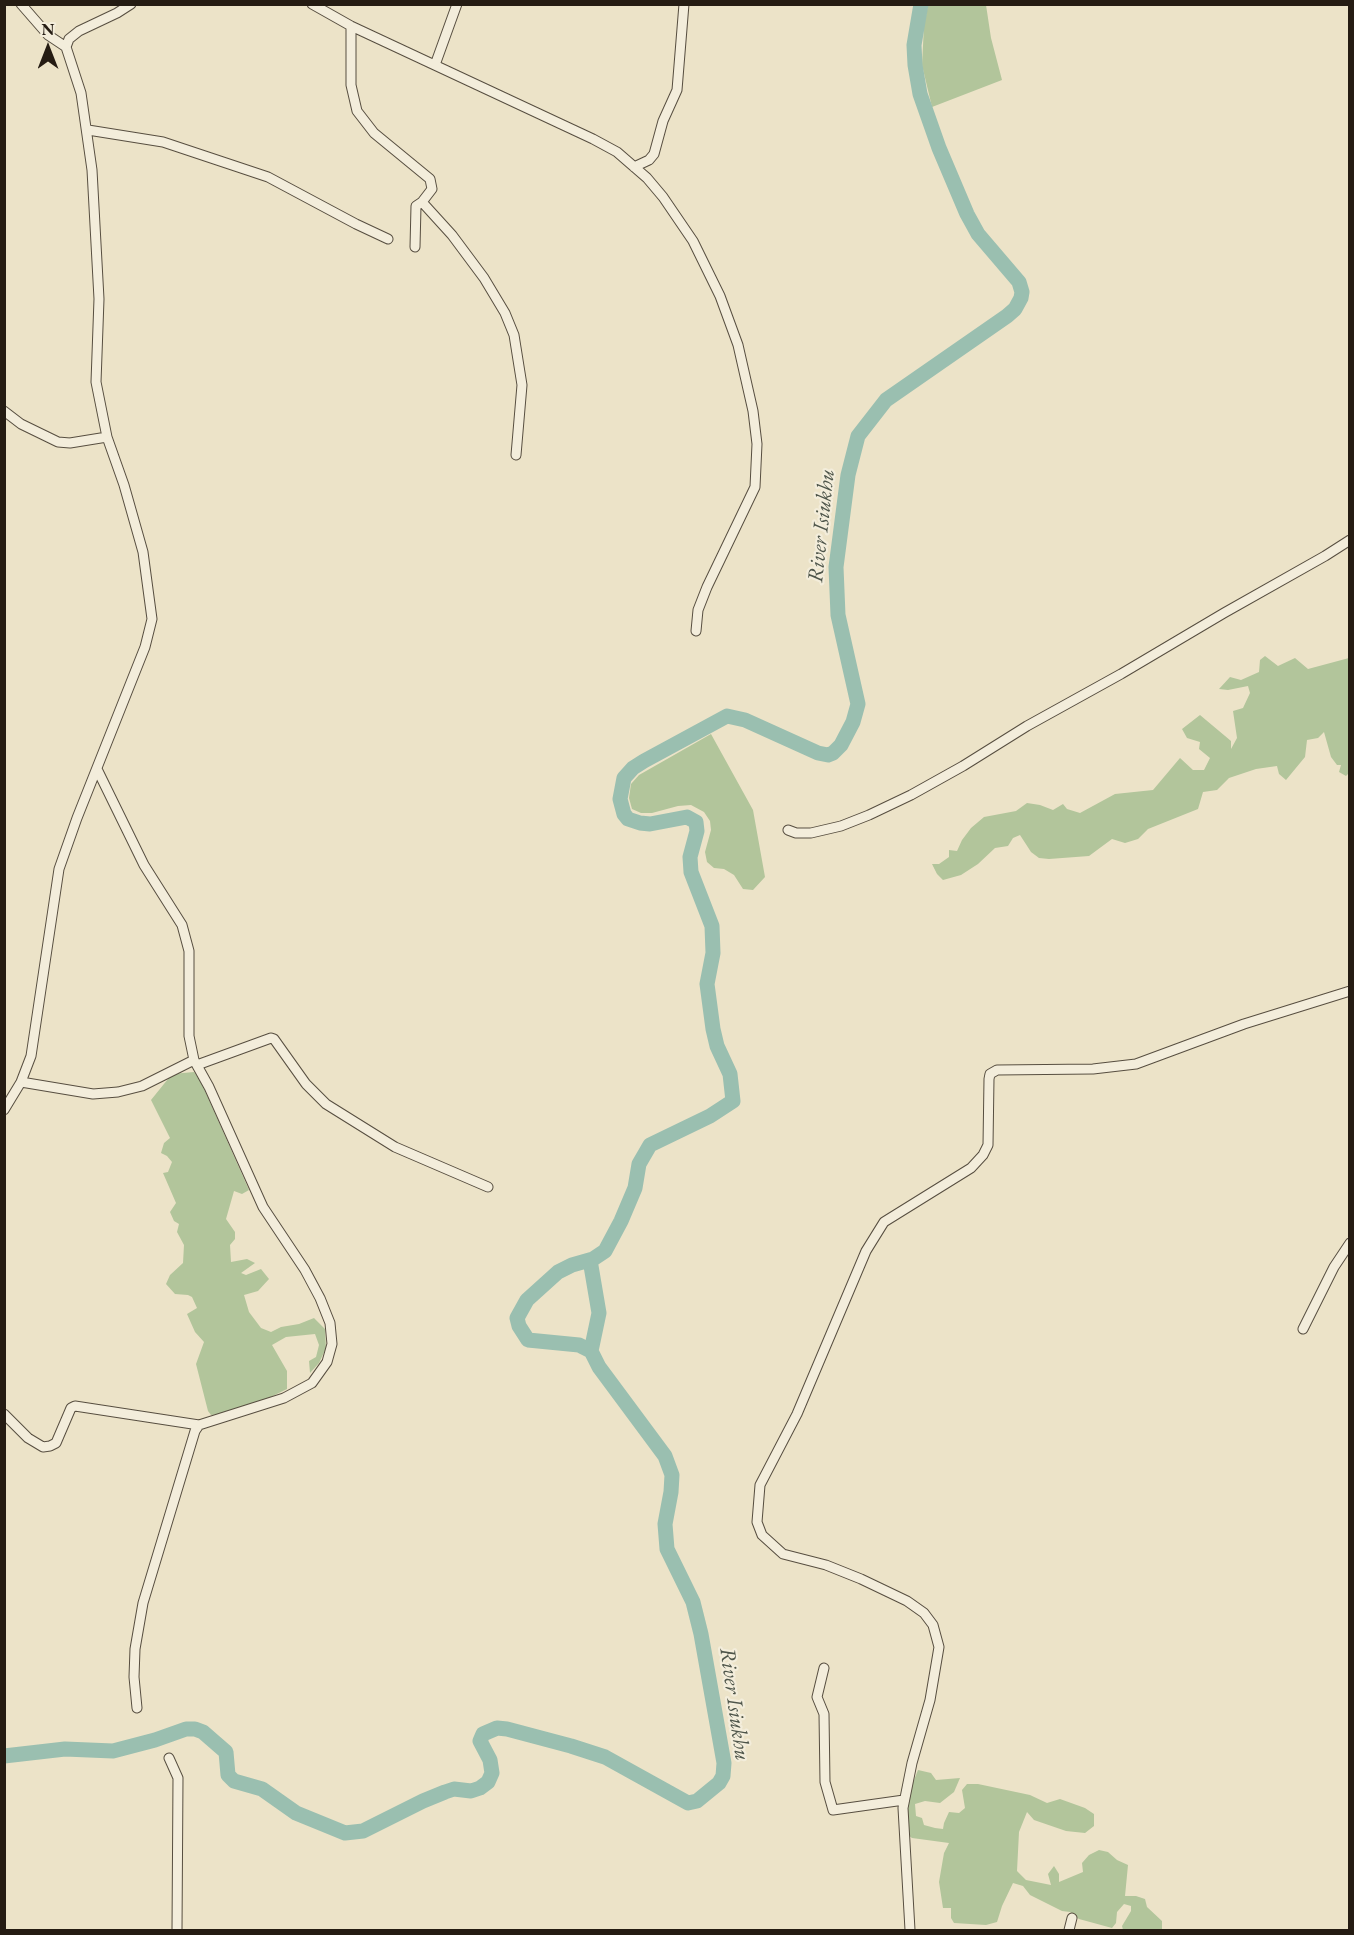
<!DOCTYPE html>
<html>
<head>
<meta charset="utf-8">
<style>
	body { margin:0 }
	#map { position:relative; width:1354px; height:1935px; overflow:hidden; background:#ece3c8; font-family:"EB Garamond",serif }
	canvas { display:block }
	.frame { position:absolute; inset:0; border:6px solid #251c13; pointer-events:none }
	.north { position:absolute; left:18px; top:18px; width:60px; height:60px; -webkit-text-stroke:4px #f3eddb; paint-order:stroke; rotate:0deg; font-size:16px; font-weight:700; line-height:24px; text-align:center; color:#251c13 }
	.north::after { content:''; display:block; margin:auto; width:21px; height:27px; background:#251c13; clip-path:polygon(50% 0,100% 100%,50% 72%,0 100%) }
</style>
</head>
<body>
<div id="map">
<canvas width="1354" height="1935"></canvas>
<div class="frame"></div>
<div class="north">N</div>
</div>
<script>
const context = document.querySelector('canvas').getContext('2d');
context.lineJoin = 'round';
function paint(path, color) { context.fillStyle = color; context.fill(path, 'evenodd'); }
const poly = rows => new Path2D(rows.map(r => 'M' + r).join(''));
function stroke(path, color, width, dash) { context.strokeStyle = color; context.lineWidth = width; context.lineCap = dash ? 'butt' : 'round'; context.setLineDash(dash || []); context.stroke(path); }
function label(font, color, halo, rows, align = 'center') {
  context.font = font + ' "EB Garamond",serif'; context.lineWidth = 4.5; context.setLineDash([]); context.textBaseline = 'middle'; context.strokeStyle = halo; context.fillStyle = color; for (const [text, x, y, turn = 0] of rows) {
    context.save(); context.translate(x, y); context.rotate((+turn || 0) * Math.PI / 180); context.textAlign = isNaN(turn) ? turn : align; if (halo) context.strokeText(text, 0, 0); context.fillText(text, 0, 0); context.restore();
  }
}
const green = poly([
	[928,5,986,5,991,38,1002,80,932,107,922,65,924,26],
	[1265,656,1278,666,1295,658,1308,669,1349,658,1350,772,1346,776,1339,772,1341,765,1337,765,1331,757,1324,732,1318,738,1307,740,1305,757,1286,780,1279,774,1277,766,1256,769,1229,778,1217,790,1203,792,1198,809,1148,829,1138,839,1125,843,1112,839,1089,856,1049,859,1039,858,1031,852,1020,835,1013,838,1008,846,995,848,978,864,961,875,943,880,937,874,932,864,939,864,949,857,949,850,957,851,962,840,971,828,984,817,1016,811,1027,803,1040,805,1053,810,1063,804,1067,809,1080,813,1115,794,1153,790,1180,758,1193,770,1204,770,1210,758,1199,749,1200,742,1187,738,1182,729,1200,715,1231,741,1231,749,1237,738,1233,711,1243,708,1250,693,1248,686,1228,690,1219,689,1230,677,1241,680,1259,672,1260,660],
	[711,734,753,810,765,877,753,890,743,889,734,875,724,869,714,868,707,862,705,852,711,830,710,821,704,812,691,805,678,806,652,813,641,813,632,809,629,798,631,784,639,775],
	[194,1072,201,1082,249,1190,242,1194,234,1191,226,1219,235,1232,235,1239,230,1245,231,1262,247,1259,255,1263,241,1273,246,1275,261,1269,269,1279,258,1291,244,1295,249,1312,261,1328,271,1332,281,1327,299,1324,314,1318,325,1329,326,1348,319,1363,310,1373,309,1361,316,1357,319,1345,315,1334,286,1337,272,1345,287,1371,287,1389,238,1413,211,1415,208,1411,196,1364,204,1342,195,1332,187,1314,197,1308,192,1297,188,1295,175,1294,166,1284,170,1275,183,1263,184,1245,177,1232,179,1224,174,1221,170,1212,176,1203,163,1173,168,1172,172,1162,167,1156,161,1153,164,1143,170,1138,151,1100,172,1074],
	[918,1770,931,1773,936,1780,960,1778,954,1792,940,1803,925,1801,915,1804,916,1816,922,1818,924,1825,935,1828,943,1829,944,1823,949,1812,959,1813,965,1808,962,1790,967,1784,978,1784,1030,1795,1047,1803,1060,1799,1085,1808,1094,1814,1094,1826,1085,1833,1066,1831,1034,1820,1027,1812,1019,1832,1017,1871,1026,1880,1051,1885,1048,1874,1054,1866,1059,1874,1059,1882,1083,1872,1082,1863,1089,1855,1099,1850,1108,1852,1117,1860,1128,1865,1125,1896,1136,1896,1145,1899,1147,1907,1162,1921,1162,1930,1123,1930,1122,1926,1131,1911,1131,1906,1124,1904,1117,1912,1116,1923,1112,1928,1079,1919,1070,1912,1062,1911,1030,1895,1023,1886,1013,1883,1002,1906,997,1922,986,1925,954,1923,951,1918,951,1908,943,1908,939,1882,944,1853,949,1843,912,1838,908,1835,907,1819,910,1790]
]);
const river = poly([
	[590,1260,599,1313,591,1351],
	[4,1756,65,1749,113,1751,155,1740,186,1729,195,1729,203,1732,226,1752,228,1775,234,1781,262,1789,296,1813,345,1833,363,1831,423,1801,445,1792,454,1789,471,1791,480,1788,488,1782,492,1773,490,1760,480,1741,483,1734,497,1728,507,1729,571,1746,605,1757,688,1803,697,1801,719,1783,723,1776,724,1763,701,1634,693,1602,667,1549,665,1524,671,1492,672,1475,665,1456,599,1367,591,1351,579,1345,528,1340,519,1326,517,1318,527,1300,558,1272,572,1265,593,1259,605,1251,621,1221,635,1188,639,1164,650,1145,710,1116,733,1101,730,1074,717,1046,713,1029,707,984,713,953,712,926,691,872,690,857,697,831,696,822,687,817,650,824,640,823,628,819,624,814,620,799,624,778,633,768,644,761,727,716,745,720,818,753,828,755,833,753,841,745,853,722,858,704,838,615,836,567,848,475,858,436,886,400,1007,316,1015,309,1021,298,1022,292,1019,282,978,234,967,214,939,148,920,94,915,65,914,45,921,4]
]);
const street = poly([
	[21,4,48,35,66,47],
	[312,4,351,26,593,139,617,152,647,178,663,197,693,241,720,296,738,345,753,411,757,444,755,487,707,587,698,610,696,631],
	[351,26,351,85,357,111,374,133,430,179,432,189,422,202],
	[435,65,457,4],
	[88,130,163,142,268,177,356,224,388,239],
	[634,167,649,160,654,154,663,121,677,90,684,4],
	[415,247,416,206,422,202,452,235,484,278,505,313,514,335,522,385,516,455],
	[4,411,21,424,58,442,70,443,107,437],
	[97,769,144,865,182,925,189,951,189,1036,194,1060,209,1087,263,1207,305,1270,320,1298,330,1323,332,1344,327,1362,312,1383,284,1398,199,1425,195,1431,143,1603,135,1649,134,1677,137,1708],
	[788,830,796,833,811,833,841,826,869,815,911,795,963,766,1027,726,1121,674,1224,613,1325,556,1350,540],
	[197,1065,271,1038,274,1039,306,1084,326,1104,395,1147,488,1187],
	[21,1082,93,1094,118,1092,142,1086,194,1060],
	[4,1110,21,1082,31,1056,59,869,77,818,145,647,152,619,143,552,124,485,107,437,96,382,99,299,92,170,81,93,66,47,69,39,79,31,117,13,131,4],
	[1303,1329,1334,1267,1350,1243],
	[4,1414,28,1438,43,1447,50,1446,56,1443,71,1408,75,1406,199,1425],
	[824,1668,817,1697,824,1714,825,1782,833,1810,904,1800],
	[169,1758,178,1778,177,1930],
	[910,1930,903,1808,912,1763,930,1700,939,1647,933,1625,924,1613,907,1601,861,1579,826,1565,783,1554,762,1535,757,1522,760,1485,797,1414,866,1251,884,1222,971,1168,983,1155,988,1145,989,1079,990,1074,997,1070,1093,1069,1136,1064,1244,1024,1350,991],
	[1069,1930,1072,1918]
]);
const waterNames = [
	["River Isiukhu",822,526,-84],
	["River Isiukhu",734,1704,82]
];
paint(green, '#b2c59b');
stroke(river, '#9abfb0', 15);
stroke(street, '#574e40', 11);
stroke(street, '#f3eddb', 9);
label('italic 22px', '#4e554a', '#f3eddb', waterNames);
</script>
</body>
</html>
